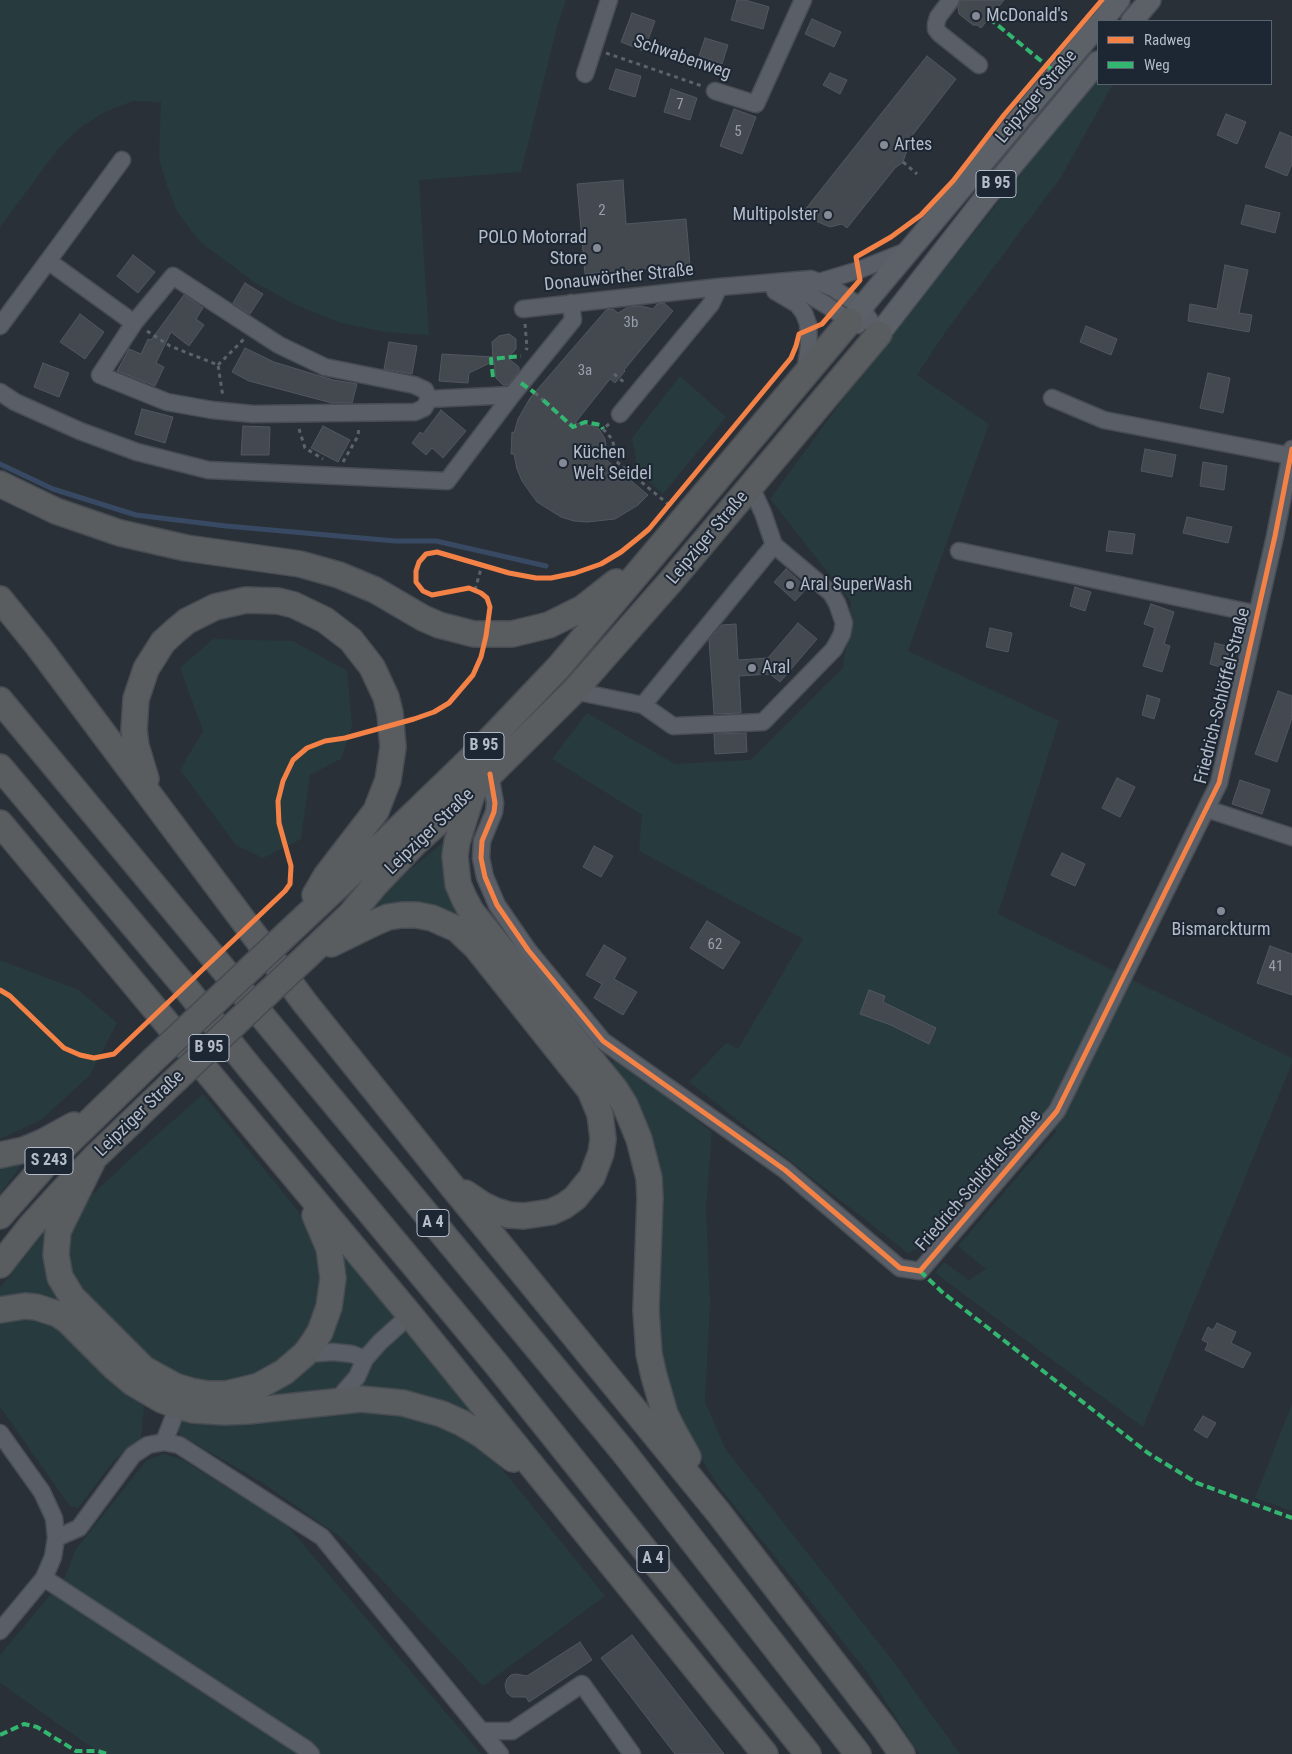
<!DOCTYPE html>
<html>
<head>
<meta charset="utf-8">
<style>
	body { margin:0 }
	#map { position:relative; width:1292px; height:1754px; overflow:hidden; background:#2a3038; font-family:"Roboto Condensed",sans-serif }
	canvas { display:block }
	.legend { position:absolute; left:1097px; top:20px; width:175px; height:65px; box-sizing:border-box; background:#1d2633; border:1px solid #59626f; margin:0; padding:6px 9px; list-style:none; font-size:15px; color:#b4bcc9 }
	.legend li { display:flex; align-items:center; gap:10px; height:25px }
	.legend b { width:25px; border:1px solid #59626f }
</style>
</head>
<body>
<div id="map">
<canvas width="1292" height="1754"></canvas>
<ul class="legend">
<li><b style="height:6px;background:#f48246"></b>Radweg</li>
<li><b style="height:6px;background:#33b770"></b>Weg</li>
</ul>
</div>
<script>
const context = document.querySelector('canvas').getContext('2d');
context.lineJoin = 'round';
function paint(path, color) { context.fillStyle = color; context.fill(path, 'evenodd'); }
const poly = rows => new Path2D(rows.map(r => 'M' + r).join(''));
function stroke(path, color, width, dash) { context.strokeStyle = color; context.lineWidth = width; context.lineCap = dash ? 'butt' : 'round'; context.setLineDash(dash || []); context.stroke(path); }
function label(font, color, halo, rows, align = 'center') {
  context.font = font + ' "Roboto Condensed",sans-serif'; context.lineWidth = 4; context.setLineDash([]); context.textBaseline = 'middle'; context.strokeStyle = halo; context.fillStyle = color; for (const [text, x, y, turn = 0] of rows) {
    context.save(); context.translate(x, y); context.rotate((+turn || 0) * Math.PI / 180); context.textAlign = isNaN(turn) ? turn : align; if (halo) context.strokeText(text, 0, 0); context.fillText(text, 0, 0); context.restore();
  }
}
const green = poly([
	[0,0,566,0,557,27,521,172,419,180,429,335,385,332,341,323,296,305,254,282,199,241,177,211,167,186,159,158,161,102,133,101,107,111,82,126,58,149,0,227],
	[1098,77,1098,84,1113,84,1061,177,946,331,917,375,989,424,908,651,1059,721,998,914,1292,1058,1292,1063,1143,1427,935,1273,944,1262,969,1280,986,1269,958,1246,1057,1131,1027,1119,926,1245,908,1253,689,1082,726,1043,738,1049,803,939,639,851,642,815,552,759,587,713,675,764,751,760,843,668,851,602,770,499,866,368],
	[680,376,726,417,663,494,638,472,632,438],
	[213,639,293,641,347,671,352,726,341,759,310,775,301,839,263,858,236,845,180,770,203,731,180,668],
	[449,838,466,919,372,914,371,910,407,872],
	[0,960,79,990,117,1023,90,1075,41,1120,2,1138,0,1138],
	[616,1059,712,1132,706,1208,710,1303,705,1402,726,1450,893,1661,960,1754,919,1754,867,1672,717,1484,679,1422,661,1369,657,1311,662,1189,645,1119,611,1064],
	[203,1094,316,1233,326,1265,310,1335,264,1376,207,1385,172,1375,144,1356,82,1296,65,1257,71,1224,92,1195,140,1150],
	[25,1160,8,1183,0,1194,0,1163],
	[46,1230,73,1313,0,1303,0,1288],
	[343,1248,483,1416,478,1422,263,1400,261,1397,308,1368,338,1252],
	[29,1319,51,1324,68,1337,106,1377,144,1405,141,1439,114,1460,78,1508,70,1506,0,1407,0,1325,8,1321],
	[1292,1404,1292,1511,1255,1498],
	[383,1410,426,1418,477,1438,605,1596,483,1686,343,1539,263,1483,179,1434,177,1426,182,1419,203,1423,251,1424,326,1412],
	[164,1454,181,1459,286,1524,481,1754,101,1754,0,1683,0,1655,65,1577,76,1549,147,1460]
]);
const stream = poly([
	[0,464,53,489,136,515,226,526,395,541,436,541,546,566]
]);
const building = poly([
	[737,0,745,0,769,7,763,29,731,20,737,0],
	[961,0,1004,0,981,28,977,25,973,25,959,14,958,7,961,0],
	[632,13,655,21,644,51,621,42,632,13],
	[812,19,841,32,834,47,805,34,812,19],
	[705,38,728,45,722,64,699,56,705,38],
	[927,56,956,79,911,137,916,141,906,153,903,162,895,168,847,228,842,224,830,227,818,222,804,211,927,56],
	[616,69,641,76,635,97,609,89,616,69],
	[830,73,847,80,840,94,823,85,830,73],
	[671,89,697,98,690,120,664,112,671,89],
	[734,109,756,117,742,154,720,146,734,109],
	[1226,114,1246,122,1237,144,1217,135,1226,114],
	[1280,132,1292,137,1292,164,1287,176,1265,167,1280,132],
	[623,180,626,224,686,219,690,265,585,274,577,184,623,180],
	[1246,205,1280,213,1275,233,1241,224,1246,205],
	[133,255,155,272,138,293,117,276,133,255],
	[1225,265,1248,270,1239,313,1252,315,1249,332,1188,321,1190,304,1217,309,1225,265],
	[245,283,263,294,250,314,233,303,245,283],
	[184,295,203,308,196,319,204,325,189,346,171,332,156,363,164,367,155,386,117,371,129,349,141,354,148,339,151,340,184,295],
	[664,303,673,311,624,370,625,371,615,383,610,379,575,423,594,426,599,429,605,439,606,445,603,457,648,495,638,505,615,519,587,522,574,521,561,517,537,502,522,481,517,469,514,454,511,454,512,432,514,433,518,419,530,398,606,310,613,309,618,313,628,307,641,306,653,309,657,304,664,303],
	[80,314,104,332,85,359,60,342,80,314],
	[1086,326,1117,339,1111,355,1080,342,1086,326],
	[509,334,516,339,516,349,508,358,519,367,519,371,508,385,503,385,496,378,494,361,469,373,468,383,439,381,442,354,493,357,492,342,499,336,509,334],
	[389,342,417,346,412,374,384,369,389,342],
	[245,348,274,362,333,380,357,384,352,403,332,403,249,381,232,372,245,348],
	[43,363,69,373,59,397,34,387,43,363],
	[1208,373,1230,378,1223,413,1200,408,1208,373],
	[142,409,173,417,165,443,135,434,142,409],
	[441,410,466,431,443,458,432,448,426,455,412,443,420,432,423,434,441,410],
	[243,426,270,427,269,455,241,455,243,426],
	[323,426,350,440,338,462,311,448,323,426],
	[1145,449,1176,455,1172,477,1141,471,1145,449],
	[1203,462,1227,466,1224,490,1200,486,1203,462],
	[1187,517,1232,527,1228,543,1183,533,1187,517],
	[1109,531,1135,534,1132,554,1106,551,1109,531],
	[786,569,807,588,795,601,774,582,786,569],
	[1075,587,1091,592,1085,611,1070,606,1075,587],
	[1151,604,1174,612,1164,644,1170,646,1162,672,1143,666,1155,628,1144,624,1151,604],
	[798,623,817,639,780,682,770,674,739,676,741,713,714,714,709,640,722,625,736,624,738,660,768,658,798,623],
	[990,628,1012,633,1008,652,986,647,990,628],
	[1215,643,1230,647,1224,668,1210,664,1215,643],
	[1278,691,1292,696,1292,718,1277,762,1255,754,1278,691],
	[1147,695,1160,699,1154,719,1142,715,1147,695],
	[746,733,747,752,715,754,714,734,746,733],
	[1117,778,1135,787,1120,817,1102,808,1117,778],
	[1240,780,1270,790,1262,814,1232,804,1240,780],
	[594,846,613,856,601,877,583,867,594,846],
	[1062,853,1085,864,1075,886,1051,875,1062,853],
	[707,921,740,942,723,969,690,948,707,921],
	[604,945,626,958,614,979,637,992,623,1015,594,998,602,984,586,975,604,945],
	[1270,946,1292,954,1292,995,1257,983,1270,946],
	[869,990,885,996,883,1002,936,1028,929,1044,891,1025,860,1014,869,990],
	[1217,1323,1236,1332,1231,1343,1251,1353,1243,1368,1205,1350,1208,1343,1202,1340,1208,1327,1213,1330,1217,1323],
	[1203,1416,1216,1423,1207,1438,1194,1430,1203,1416],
	[632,1635,724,1754,675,1754,601,1658,632,1635],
	[580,1642,592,1660,529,1702,526,1697,512,1697,507,1693,505,1685,507,1679,511,1675,516,1674,527,1676,580,1642]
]);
const path = poly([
	[606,53,702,86],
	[903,162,917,174],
	[525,324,527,348,526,350],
	[147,331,170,346,218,365,223,397],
	[218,365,244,339],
	[614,374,625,383],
	[535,393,543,400],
	[609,424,603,429,612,439,614,446,614,453,611,457,668,504],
	[299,429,305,448,323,459],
	[343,462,358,436,359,427],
	[475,590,482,565]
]);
const minor = poly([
	[951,0,938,17,936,24,936,29,940,34,979,65],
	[585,74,609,0],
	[715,91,756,104,803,0],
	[48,261,122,160],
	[173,276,279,345,325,367,414,385,425,390,429,399,424,408,415,412,253,414,212,410,167,402,100,375,134,323,173,276],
	[819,282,859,270,909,250],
	[778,286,806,293,828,306,850,321,858,325],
	[775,291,797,304,804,313,808,324,809,346,805,372],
	[523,309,719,287,811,279,833,288,861,307,879,334],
	[0,326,48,261,134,323],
	[0,392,15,402,80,431,137,452,208,470,447,481,512,395,573,320,571,303],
	[1052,398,1104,420,1291,456],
	[429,399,512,395],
	[620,414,711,304,719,287],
	[959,551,1257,614],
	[574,691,643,705,774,545,763,513,751,487],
	[643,705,673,726,763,722,834,649,842,634,844,623,837,603,831,593,774,545],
	[490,774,495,803,494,812,482,841,481,858,485,877,497,905,528,950,603,1041,785,1170,900,1268,920,1271,1057,1111,1219,783,1275,536,1292,449],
	[1207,809,1292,837],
	[305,1354,333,1352,352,1354,365,1359,380,1342,410,1315],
	[336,1401,357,1377,365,1359],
	[0,1433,42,1492,54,1518,56,1538,53,1557,44,1578,0,1631],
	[164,1442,178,1406],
	[56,1538,79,1528,133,1455,148,1445,164,1442,179,1445,322,1537,500,1754],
	[44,1578,306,1749,311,1754],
	[481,1731,512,1731,582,1684,632,1754]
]);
const major = poly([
	[1102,21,1119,0],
	[1132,21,1150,0],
	[850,321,1098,25],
	[879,334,988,194,1098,62]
]);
const highway = poly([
	[0,484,56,511,120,533,186,548,300,564,339,575,375,590,423,618,439,625,474,634,512,634,549,625,583,608,616,582],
	[0,599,38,646,305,1003,447,1180,718,1512,884,1728,902,1754],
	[0,700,622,1450,858,1754],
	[0,767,181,982,250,1068,497,1365,808,1754],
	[146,779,136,746,134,730,136,699,146,669,163,642,175,631,187,621,215,607,246,600,278,601,294,605,325,620,351,640,372,667,386,697,390,713,393,747,388,780,376,811,326,876,315,895],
	[473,791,457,842,455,856,458,884,464,898,471,911,615,1089,625,1105,639,1139,649,1178,650,1198,646,1310,649,1354,654,1376,665,1414,673,1430,688,1457],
	[0,823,410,1315,765,1754],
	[288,933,389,838,480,750,559,667,850,321],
	[331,944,374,923,388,917,402,915,417,915,432,918,457,929,476,947,590,1090,600,1114,603,1139,601,1153,592,1177,575,1198,564,1206,551,1212,524,1216,509,1215,496,1211,483,1205,465,1193],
	[307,956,351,914,375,885,415,843,473,791,574,691,671,581,879,334],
	[0,1155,24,1150,43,1142,74,1125],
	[94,1158,58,1231,56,1255,60,1277,72,1297,144,1369,175,1386,191,1391,208,1394,226,1394,259,1386,284,1372,305,1354,313,1343,320,1332,329,1307,333,1278,329,1248,315,1215],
	[0,1216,45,1165,151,1062],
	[0,1265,30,1227,59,1195,94,1158,170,1085],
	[0,1310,25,1306,36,1307,58,1314,68,1321,114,1367,133,1383,162,1400,178,1406,193,1410,224,1412,248,1411,361,1399,403,1403,442,1414,462,1423,482,1435,513,1459]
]);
const highwayBridge = poly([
	[151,1062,288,933],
	[170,1085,307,956]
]);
const quiet = poly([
	[989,18,1057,74],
	[493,377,491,359,521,356],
	[521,383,535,393],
	[543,400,573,427,585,422,601,425,603,429],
	[920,1271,942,1292,1148,1453,1197,1483,1292,1518],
	[0,1735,24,1724,37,1727,76,1751,98,1751,107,1754]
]);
const cycleway = poly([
	[490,774,495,803,494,812,482,841,481,858,485,877,497,905,528,950,603,1041,785,1170,900,1268,920,1271,1057,1111,1219,783,1275,536,1292,449],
	[0,990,10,996,64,1048,80,1055,94,1058,114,1054,285,891,290,884,291,866,279,823,278,801,283,781,293,760,307,748,325,741,345,738,414,719,434,712,449,703,473,675,481,657,486,636,490,607,487,598,481,593,469,588,432,595,423,591,416,582,416,571,419,562,426,554,437,552,509,573,536,578,551,578,575,573,601,564,621,552,642,535,649,529,791,358,796,346,799,334,822,324,860,280,856,257,891,237,921,215,953,181,1004,115,1102,0]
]);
const markers = [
	[976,16,5,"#848b96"],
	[884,145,5,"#848b96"],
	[828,215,5,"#848b96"],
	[597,248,5,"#848b96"],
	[563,463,5,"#848b96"],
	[790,585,5,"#848b96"],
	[752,668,5,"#848b96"],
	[1221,911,5,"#848b96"]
];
const numberNames = [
	["7",680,105],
	["5",738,132],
	["2",602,211],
	["3b",631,323],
	["3a",585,371],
	["62",715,945],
	["41",1276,967]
];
const shields = [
	[996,184,40],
	[484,746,40],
	[209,1048,40],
	[49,1161,48],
	[433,1223,32],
	[653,1559,32]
];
const shieldNames = [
	["B 95",996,184],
	["B 95",484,746],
	["B 95",209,1048],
	["S 243",49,1161],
	["A 4",433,1223],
	["A 4",653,1559]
];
const poiNames = [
	["McDonald's",986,16],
	["Artes",894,145],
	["Multipolster",818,215,"right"],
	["POLO Motorrad",587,238,"right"],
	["Store",587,259,"right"],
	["Küchen",573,453],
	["Welt Seidel",573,474],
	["Aral SuperWash",800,585],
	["Aral",762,668],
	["Bismarckturm",1221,930,"center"]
];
const streetNames = [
	["Schwabenweg",682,58,19],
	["Leipziger Straße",1037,97,-50],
	["Donauwörther Straße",619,278,-6],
	["Leipziger Straße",708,538,-50],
	["Friedrich-Schlöffel-Straße",1223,696,-76],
	["Leipziger Straße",430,832,-44],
	["Leipziger Straße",140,1114,-44],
	["Friedrich-Schlöffel-Straße",979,1181,-49]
];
paint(green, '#273a3e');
stroke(stream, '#384963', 5);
paint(building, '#444950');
stroke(building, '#52575f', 1);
stroke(minor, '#484c53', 19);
stroke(major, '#484c55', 24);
stroke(highway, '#474c53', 28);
stroke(path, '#5d636a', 3, [4, 4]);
stroke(minor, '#5a5e66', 16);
stroke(major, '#5c6168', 21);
stroke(highway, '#5a5d60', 25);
stroke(highwayBridge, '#474c53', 28, []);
stroke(highwayBridge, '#5a5d60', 25);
stroke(quiet, '#33b770', 4, [8, 4]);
stroke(cycleway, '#f48246', 5);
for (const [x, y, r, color] of markers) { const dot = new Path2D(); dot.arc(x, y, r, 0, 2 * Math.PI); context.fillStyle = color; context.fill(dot); stroke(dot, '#1d2633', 2); }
label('15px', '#989fab', null, numberNames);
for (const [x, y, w] of shields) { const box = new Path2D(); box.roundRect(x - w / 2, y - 13.5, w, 27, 4); context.fillStyle = '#1d2633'; context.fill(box); stroke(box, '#b4bcc9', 1); }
label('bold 16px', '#b4bcc9', null, shieldNames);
label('18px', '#b4bcc9', '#1d2633', poiNames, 'left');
label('18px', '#b4bcc9', '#1d2633', streetNames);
</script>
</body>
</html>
